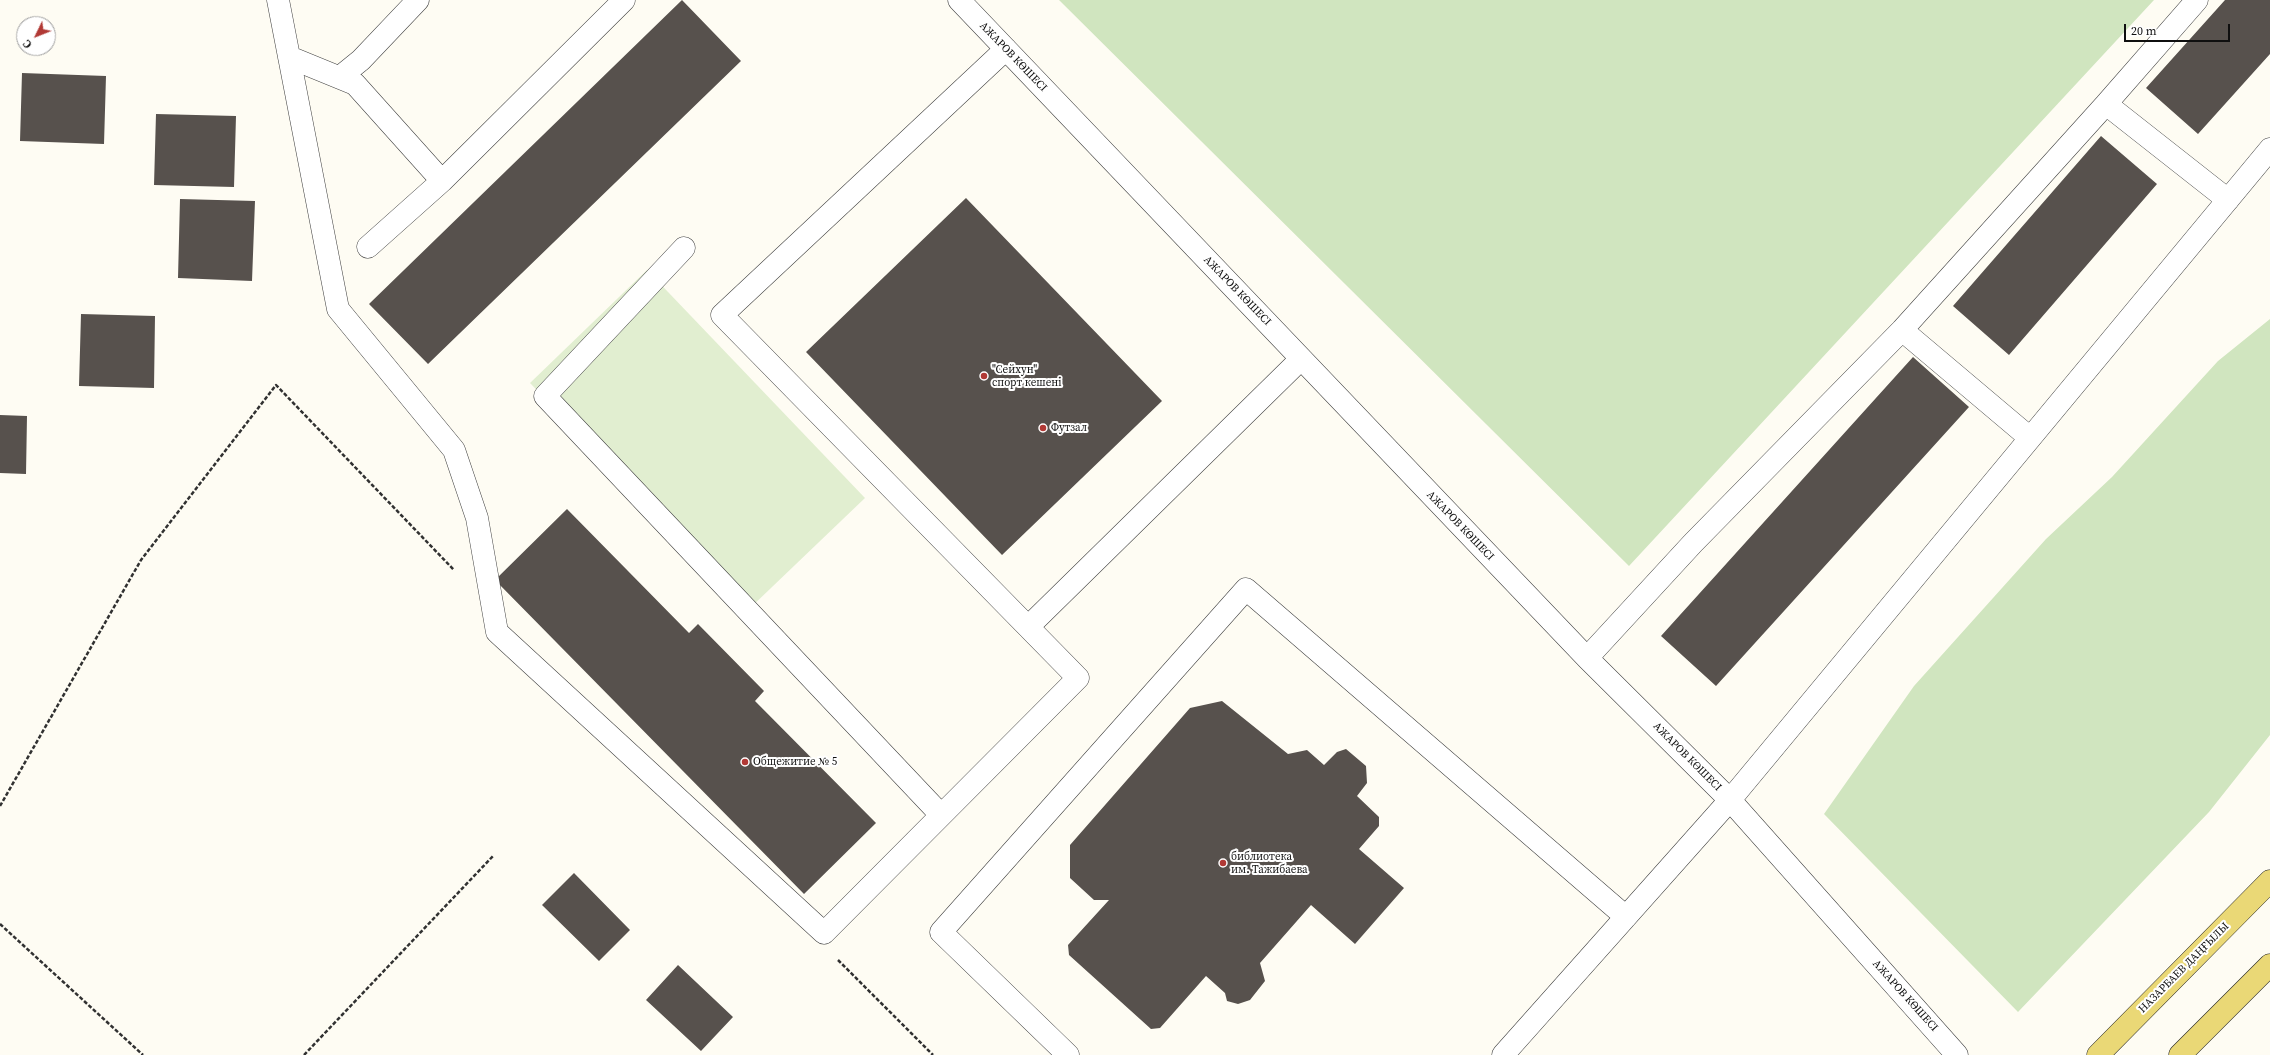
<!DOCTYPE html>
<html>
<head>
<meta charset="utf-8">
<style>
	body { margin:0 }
	#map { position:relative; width:2270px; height:1055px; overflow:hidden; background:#fefcf3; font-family:"Source Serif 4",serif }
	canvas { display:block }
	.north { position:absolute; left:16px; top:16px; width:40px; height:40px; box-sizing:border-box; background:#fff; border:1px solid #9f9f9f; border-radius:50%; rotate:227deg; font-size:11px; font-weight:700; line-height:16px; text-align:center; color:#0f0f0f }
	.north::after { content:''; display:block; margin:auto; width:14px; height:18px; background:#b13935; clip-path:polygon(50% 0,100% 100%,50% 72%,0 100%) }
	.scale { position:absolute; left:2124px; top:24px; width:106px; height:18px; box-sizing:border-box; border:2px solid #0f0f0f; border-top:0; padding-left:5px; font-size:12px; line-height:14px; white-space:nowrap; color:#0f0f0f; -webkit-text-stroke:3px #fff; paint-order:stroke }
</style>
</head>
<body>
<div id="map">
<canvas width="2270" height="1055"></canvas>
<div class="north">С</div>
<div class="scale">20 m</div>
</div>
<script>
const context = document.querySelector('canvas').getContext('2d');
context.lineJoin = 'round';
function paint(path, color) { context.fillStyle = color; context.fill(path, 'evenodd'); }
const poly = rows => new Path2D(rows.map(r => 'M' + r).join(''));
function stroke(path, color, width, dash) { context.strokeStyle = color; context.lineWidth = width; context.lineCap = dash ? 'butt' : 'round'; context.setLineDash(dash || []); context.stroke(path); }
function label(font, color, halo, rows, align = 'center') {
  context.font = font + ' "Source Serif 4",serif'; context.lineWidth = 4; context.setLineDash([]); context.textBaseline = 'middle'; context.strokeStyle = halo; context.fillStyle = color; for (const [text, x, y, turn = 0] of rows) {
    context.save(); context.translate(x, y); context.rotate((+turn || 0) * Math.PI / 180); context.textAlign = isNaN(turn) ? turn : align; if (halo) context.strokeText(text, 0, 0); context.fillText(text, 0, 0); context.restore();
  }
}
const green = poly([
	[1059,0,2154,0,1629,566],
	[2270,319,2270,735,2209,812,2018,1012,1824,814,1914,686,2046,539,2112,477,2218,361]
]);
const pitch = poly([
	[647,270,865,498,748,610,530,383]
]);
const building = poly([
	[682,0,741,61,428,364,369,304],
	[2225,0,2270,0,2270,54,2198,134,2146,88],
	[22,73,106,76,104,144,20,141],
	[156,114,236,116,234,187,154,185],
	[2101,136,2157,184,2009,355,1953,306],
	[966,198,1162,401,1002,555,806,352],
	[180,199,255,201,252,281,178,278],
	[81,314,155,316,154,388,79,386],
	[1913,357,1969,407,1716,686,1661,636],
	[0,415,27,416,26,474,0,473],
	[567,509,689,633,698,624,764,691,755,701,876,823,804,894,495,580],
	[1222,701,1288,754,1307,750,1324,765,1337,752,1346,749,1366,766,1367,783,1357,796,1379,817,1379,826,1359,849,1404,888,1355,944,1311,905,1260,963,1265,981,1250,1000,1238,1004,1227,1001,1225,993,1206,976,1160,1028,1151,1029,1069,955,1068,945,1109,900,1094,900,1070,878,1070,845,1190,708],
	[574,873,630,930,599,961,542,905],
	[678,965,733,1017,701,1051,646,1000]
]);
const path = poly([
	[0,806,141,560,276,385,454,570],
	[0,924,143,1055],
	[838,960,933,1055],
	[304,1055,494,855]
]);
const minor = poly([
	[278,0,338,309,454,450,477,518,497,632,824,933,1078,678,722,315,1006,49],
	[959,0,1587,658,1730,800,1957,1055],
	[289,57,355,84,442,181,624,0],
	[340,77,361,60,418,0],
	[2106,104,2228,200],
	[368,247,442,181],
	[684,248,545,396,941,815],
	[1902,330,2030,438],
	[1028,627,1301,359],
	[1587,658,1693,543,1902,330,2106,104,2197,0],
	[1068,1055,941,932,1246,589,1626,917],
	[1503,1055,1730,800,2270,149]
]);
const major = poly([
	[2098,1055,2270,881],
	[2180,1055,2270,965]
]);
const markers = [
	[984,376,4,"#b13935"],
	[1043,428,4,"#b13935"],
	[745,762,4,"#b13935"],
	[1223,863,4,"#b13935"]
];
const streetNames = [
	["АЖАРОВ КӨШЕСІ",1013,57,46],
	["АЖАРОВ КӨШЕСІ",1237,291,46],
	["АЖАРОВ КӨШЕСІ",1460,526,46],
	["АЖАРОВ КӨШЕСІ",1687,757,45],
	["НАЗАРБАЕВ ДАҢҒЫЛЫ",2184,968,-45],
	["АЖАРОВ КӨШЕСІ",1905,996,48]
];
const poiNames = [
	["\"Сейхун\"",992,370],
	["спорт кешені",992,383],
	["Футзал",1051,428],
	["Общежитие № 5",753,762],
	["библиотека",1231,857],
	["им. Тажибаева",1231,870]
];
paint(green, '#d0e5bf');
paint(pitch, '#e1eed0');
paint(building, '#57514d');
stroke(minor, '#424242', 23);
stroke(major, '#202020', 23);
stroke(path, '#313131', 2.5, [4, 2]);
stroke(minor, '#fff', 22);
stroke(major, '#ead876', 22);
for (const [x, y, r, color] of markers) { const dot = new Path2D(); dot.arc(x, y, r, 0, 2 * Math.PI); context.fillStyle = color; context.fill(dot); stroke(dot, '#fff', 1.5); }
label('11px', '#0f0f0f', '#fff', streetNames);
label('11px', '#0f0f0f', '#fff', poiNames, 'left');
</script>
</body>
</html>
